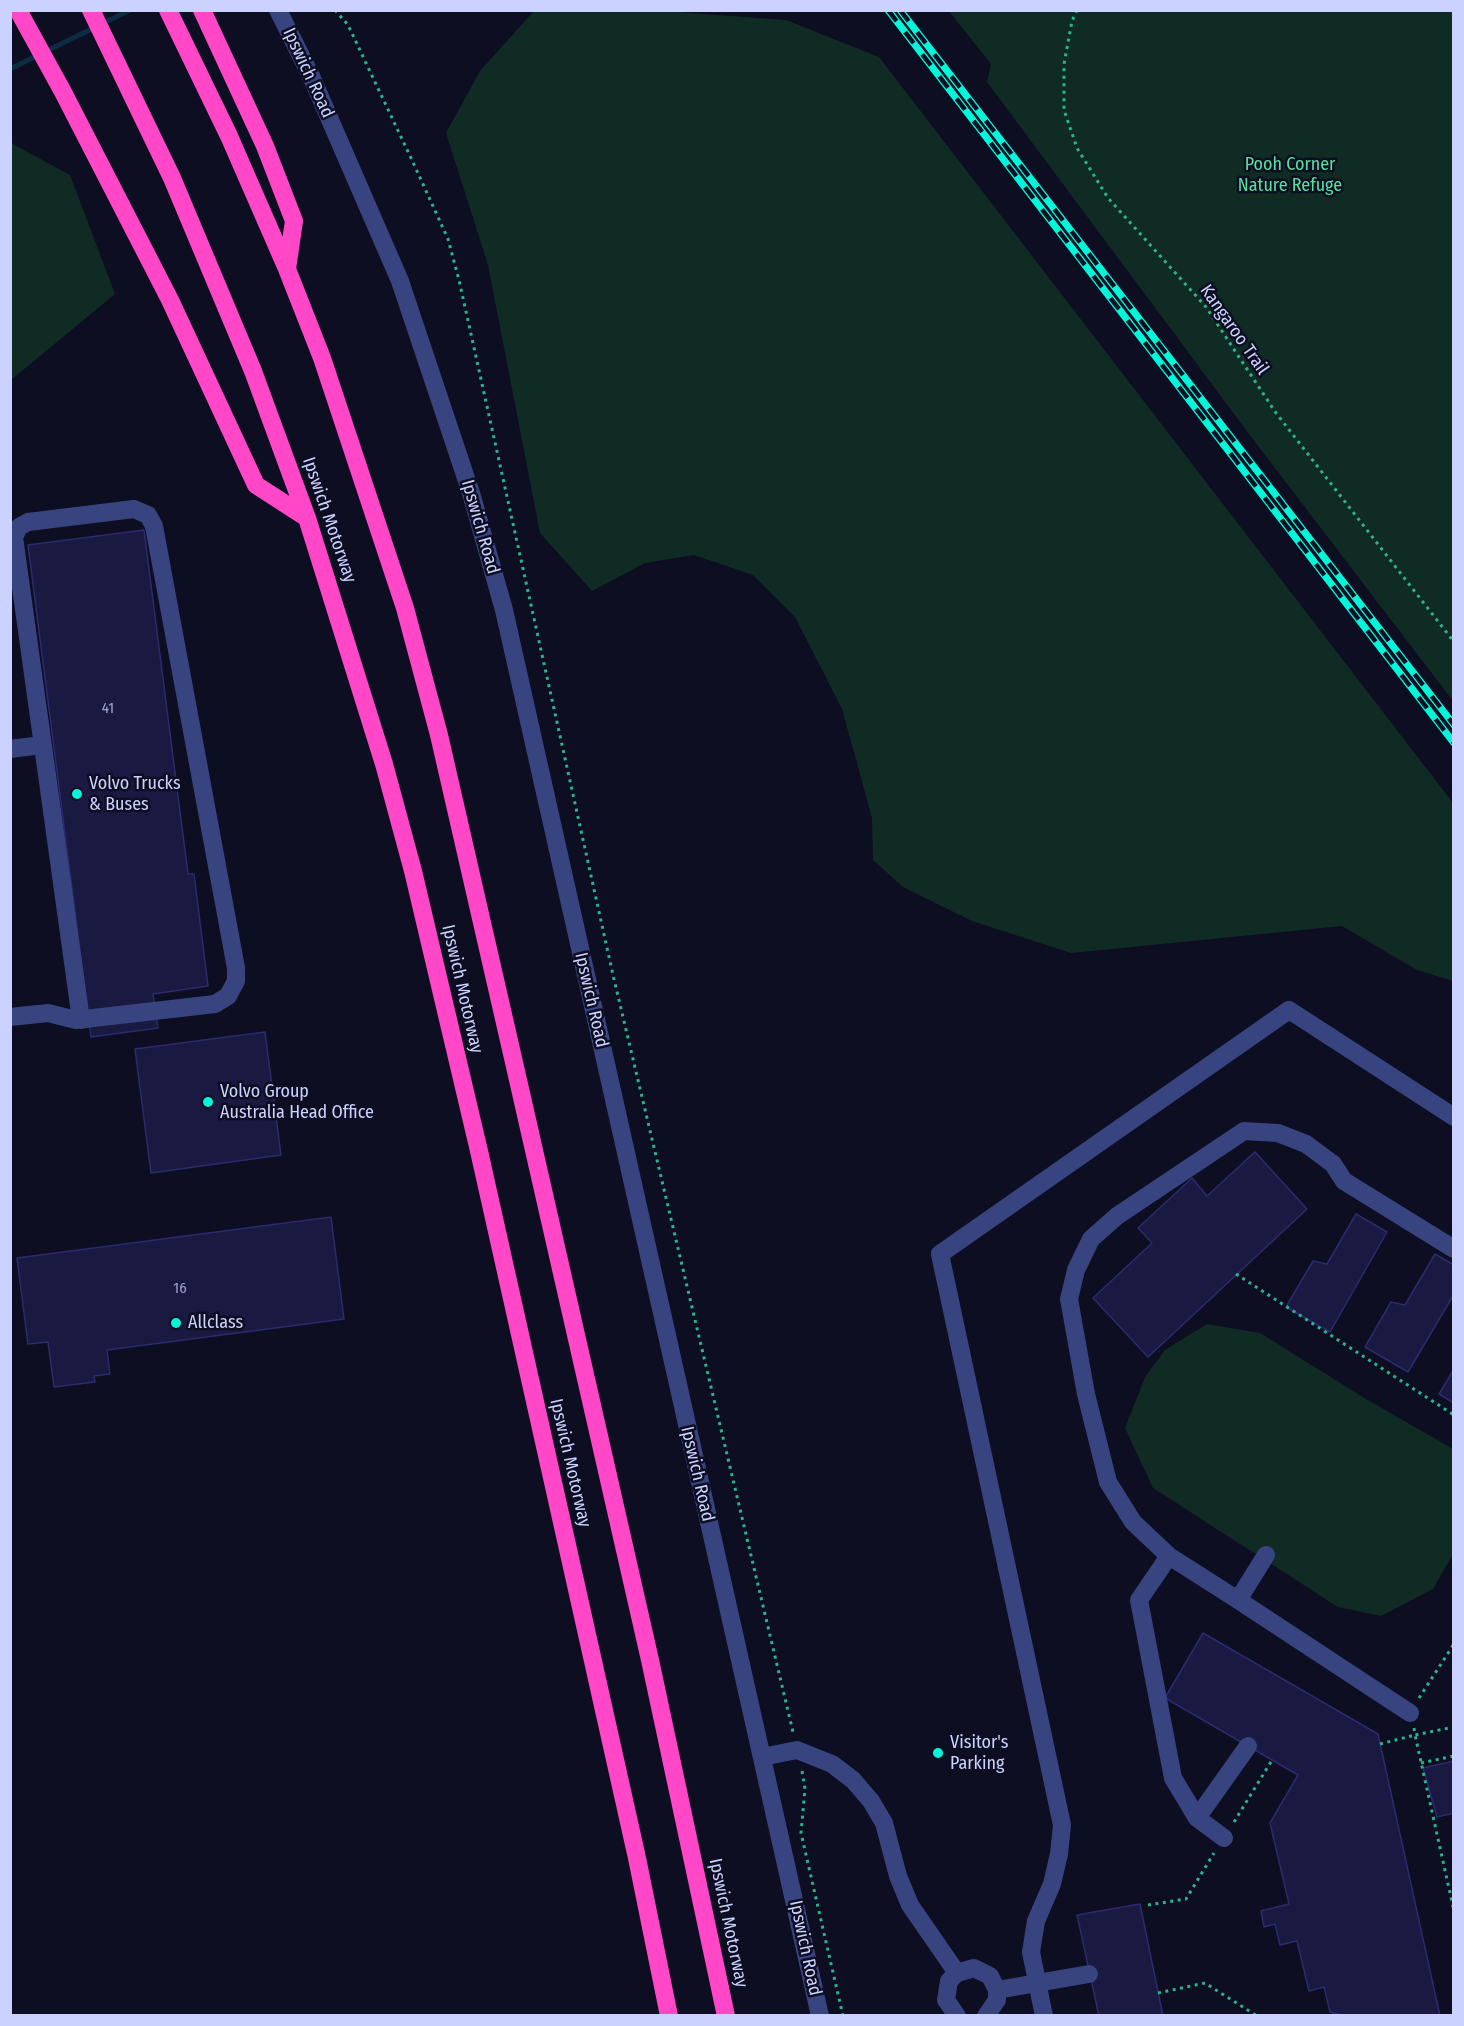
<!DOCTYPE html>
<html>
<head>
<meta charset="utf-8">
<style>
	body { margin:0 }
	#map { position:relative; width:1464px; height:2026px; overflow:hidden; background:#0d0e21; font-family:"Fira Sans Condensed",sans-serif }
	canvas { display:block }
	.frame { position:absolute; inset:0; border:12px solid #ccd2ff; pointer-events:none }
</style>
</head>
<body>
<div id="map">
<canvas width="1464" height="2026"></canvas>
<div class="frame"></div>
</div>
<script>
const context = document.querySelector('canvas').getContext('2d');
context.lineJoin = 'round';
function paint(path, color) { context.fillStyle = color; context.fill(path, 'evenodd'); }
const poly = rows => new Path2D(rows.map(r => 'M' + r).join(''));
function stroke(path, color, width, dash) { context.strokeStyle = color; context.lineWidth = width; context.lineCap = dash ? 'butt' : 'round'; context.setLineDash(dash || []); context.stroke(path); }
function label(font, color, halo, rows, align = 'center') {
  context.font = font + ' "Fira Sans Condensed",sans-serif'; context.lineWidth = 5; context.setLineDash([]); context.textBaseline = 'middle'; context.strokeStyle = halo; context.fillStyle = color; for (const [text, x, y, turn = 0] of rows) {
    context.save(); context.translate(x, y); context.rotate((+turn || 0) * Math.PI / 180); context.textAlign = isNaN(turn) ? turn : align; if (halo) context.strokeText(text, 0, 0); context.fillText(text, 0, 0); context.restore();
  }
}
const green = poly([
	[663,11,786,20,879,57,1453,803,1453,981,1417,970,1342,926,1071,953,972,921,903,887,873,860,872,818,842,709,795,617,753,575,694,555,645,563,592,591,540,533,488,265,446,133,480,71,534,11],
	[949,11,1453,11,1453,701,1252,438,987,82,991,64],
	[11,143,70,175,115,294,11,380],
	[1207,1324,1260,1333,1366,1399,1453,1449,1453,1554,1433,1589,1381,1616,1338,1607,1153,1488,1125,1428,1145,1377,1165,1350]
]);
const stream = poly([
	[10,69,130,10]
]);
const building = poly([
	[144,530,188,874,194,874,208,986,153,994,158,1028,91,1037,28,545,144,530],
	[265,1032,281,1155,151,1173,135,1049,265,1032],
	[1255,1152,1307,1209,1148,1357,1093,1298,1152,1243,1138,1228,1192,1178,1207,1196,1255,1152],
	[1356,1214,1387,1232,1330,1332,1286,1307,1313,1261,1327,1264,1356,1214],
	[331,1217,344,1319,107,1350,110,1374,94,1376,95,1382,54,1387,48,1342,28,1344,17,1258,331,1217],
	[1435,1254,1454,1265,1454,1294,1408,1372,1365,1347,1391,1302,1405,1305,1435,1254],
	[1454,1369,1454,1403,1439,1394,1454,1369],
	[1203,1633,1378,1734,1440,2016,1344,2016,1330,2012,1324,1987,1309,1991,1297,1941,1280,1945,1275,1924,1264,1927,1261,1911,1289,1904,1270,1823,1298,1775,1165,1698,1203,1633],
	[1454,1761,1454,1813,1437,1817,1423,1768,1454,1761],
	[1140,1904,1163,2016,1099,2016,1077,1915,1140,1904]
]);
const path = poly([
	[335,10,348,25,411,158,448,239,459,280,613,975,793,1732],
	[1077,10,1072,21,1064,64,1064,110,1077,148,1108,198,1206,307,1276,413,1454,642],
	[1236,1274,1454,1415],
	[1419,1698,1454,1644],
	[1414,1728,1415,1735,1454,1727],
	[1380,1744,1415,1735,1454,1911],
	[1421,1763,1454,1756],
	[802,1771,805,1789,801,1833,843,2016],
	[1234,1822,1272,1760],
	[1148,1905,1186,1899,1214,1853],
	[1158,1993,1205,1983,1257,2016]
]);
const minor = poly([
	[278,10,311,76,400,281,471,493,504,610,820,2016],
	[10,749,42,745],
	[10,1017,48,1013,76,1020,215,1004,228,996,236,981,236,968,154,526,148,515,134,509,28,522,19,527,14,537,81,1020],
	[1266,1555,1238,1600,1169,1556,1133,1522,1108,1482,1086,1394,1069,1299,1076,1270,1091,1239,1117,1216,1244,1131,1278,1133,1306,1144,1333,1164,1344,1181,1454,1249],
	[1169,1556,1139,1600,1173,1778,1197,1818,1224,1838],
	[1235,1598,1410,1713],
	[762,1757,797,1750,832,1764,853,1780,871,1801,884,1823,898,1876,910,1905,957,1973],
	[1197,1818,1248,1746],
	[997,1990,1089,1974],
	[957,2016,946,2000,949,1981,957,1973,974,1968,990,1976,997,1990,997,2000,986,2016],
	[1044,2016,1031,1952,1036,1921,1052,1884,1059,1854,1062,1825,940,1254,1289,1010,1454,1117]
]);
const highway = poly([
	[18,10,63,92,170,300,256,485,307,518],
	[91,10,172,178,253,371,307,518,384,764,413,871,479,1151,637,1858,669,2016],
	[168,10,229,136,287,269,322,358,405,608,439,735,513,1058,650,1660,726,2016],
	[202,10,265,146,294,221,287,269]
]);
const rail = poly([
	[888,10,1454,743],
	[900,10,1454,725]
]);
const markers = [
	[77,794,6,"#00f7da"],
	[208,1102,6,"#00f7da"],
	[176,1323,6,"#00f7da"],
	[938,1753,6,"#00f7da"]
];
const numberNames = [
	["41",108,709],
	["16",180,1289]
];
const streetNames = [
	["Ipswich Road",308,73,65],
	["Kangaroo Trail",1234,330,55],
	["Ipswich Motorway",329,520,71],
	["Ipswich Road",480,527,74],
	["Ipswich Motorway",462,989,77],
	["Ipswich Road",591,1000,77],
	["Ipswich Motorway",570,1463,77],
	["Ipswich Road",697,1474,77],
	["Ipswich Motorway",728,1923,78],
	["Ipswich Road",805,1948,78]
];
const parkNames = [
	["Pooh Corner",1290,165],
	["Nature Refuge",1290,186]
];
const poiNames = [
	["Volvo Trucks",89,784],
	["& Buses",89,805],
	["Volvo Group",220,1092],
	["Australia Head Office",220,1113],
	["Allclass",188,1323],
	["Visitor's",950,1743],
	["Parking",950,1764]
];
paint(green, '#102b24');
stroke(stream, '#0b2c42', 5);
paint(building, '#191942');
stroke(building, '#2a2c6e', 1.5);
stroke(path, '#2cb38e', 3, [3, 4.5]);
stroke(minor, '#374480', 18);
stroke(highway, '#ff47c7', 18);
stroke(rail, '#00f7da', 7);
stroke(rail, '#0d0e21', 4.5, [14]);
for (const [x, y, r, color] of markers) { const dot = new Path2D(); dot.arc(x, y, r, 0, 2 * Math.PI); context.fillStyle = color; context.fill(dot); stroke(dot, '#0d0e21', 2); }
label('15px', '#9fa4d0', null, numberNames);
label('18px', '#ccd2ff', '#0d0e21', streetNames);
label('18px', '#57e0a0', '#0d0e21', parkNames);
label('18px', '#ccd2ff', '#0d0e21', poiNames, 'left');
</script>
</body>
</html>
